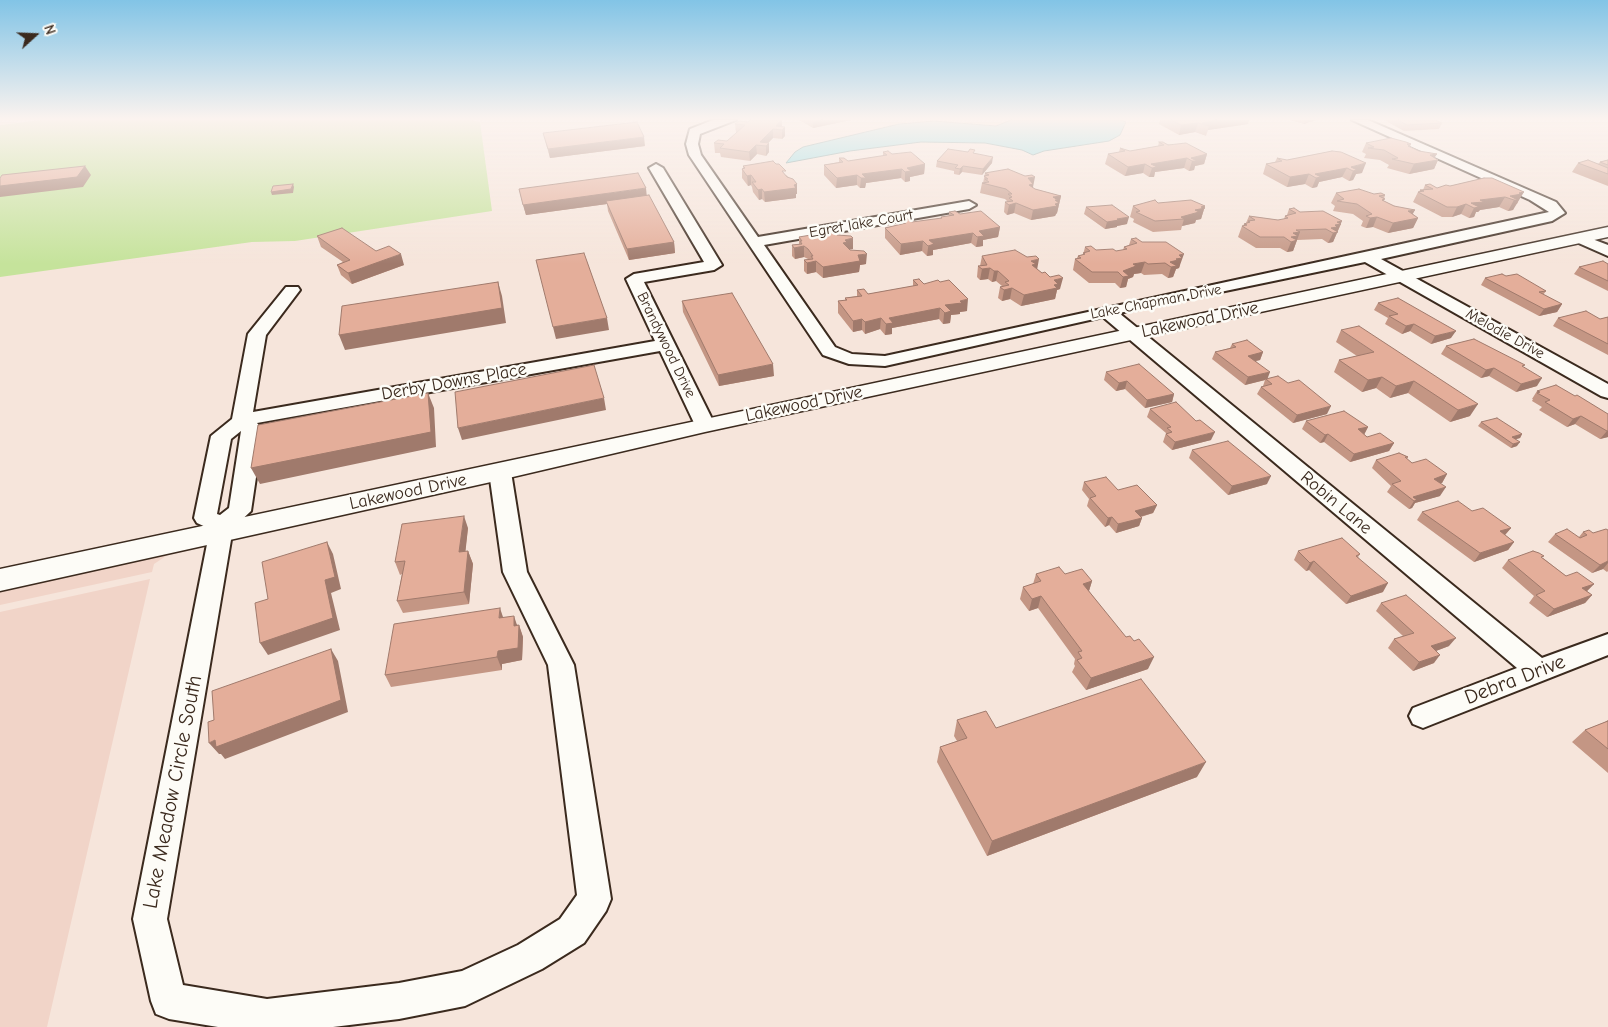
<!DOCTYPE html>
<html>
<head>
<meta charset="utf-8">
<style>
	body { margin:0 }
	#map { position:relative; width:1608px; height:1027px; overflow:hidden; background:#f6e5db; font-family:"Comic Neue",sans-serif }
	canvas { display:block }
	.north { position:absolute; left:10px; top:10px; width:50px; height:50px; -webkit-text-stroke:4px #fdfcf7; paint-order:stroke; rotate:70deg; font-size:14px; font-weight:700; line-height:20px; text-align:center; color:#3b2a1e }
	.north::after { content:''; display:block; margin:auto; width:18px; height:22px; background:#3b2a1e; clip-path:polygon(50% 0,100% 100%,50% 72%,0 100%) }
</style>
</head>
<body>
<div id="map">
<canvas width="1608" height="1027"></canvas>
<div class="north">N</div>
</div>
<script>
const context = document.querySelector('canvas').getContext('2d');
context.lineJoin = 'round';
function paint(path, color) { context.fillStyle = color; context.fill(path, 'evenodd'); }
const poly = rows => new Path2D(rows.map(r => 'M' + r).join(''));
function stroke(path, color, width, dash) { context.strokeStyle = color; context.lineWidth = width; context.lineCap = dash ? 'butt' : 'round'; context.setLineDash(dash || []); context.stroke(path); }
function label(font, color, halo, rows, align = 'center') {
  context.font = font + ' "Comic Neue",sans-serif'; context.lineWidth = 5; context.setLineDash([]); context.textBaseline = 'middle'; context.strokeStyle = halo; context.fillStyle = color; for (const [text, x, y, turn = 0] of rows) {
    context.save(); context.translate(x, y); context.rotate((+turn || 0) * Math.PI / 180); context.textAlign = isNaN(turn) ? turn : align; if (halo) context.strokeText(text, 0, 0); context.fillText(text, 0, 0); context.restore();
  }
}
const built = poly([
	[175,550,154,564,152,572,0,605,0,588],
	[150,579,47,1027,0,1027,0,612]
]);
const green = poly([
	[41,120,472,120,480,122,492,211,295,241,252,242,0,277,0,125]
]);
const water = poly([
	[1011,120,1121,120,1126,122,1120,135,1109,141,1044,151,1033,155,1022,150,985,143,921,142,850,151,786,163,795,152,803,147,899,124,934,121,996,126,1011,120]
]);
const street = poly([
	[713,120,736,120,700,134,698,144,701,155,758,237,969,201,976,205,969,209,764,245,835,347,852,354,885,356,1549,212,1530,200,1352,120,1368,120,1556,202,1565,213,1552,221,1381,259,1608,384,1608,398,1601,396,1365,262,1119,313,1542,658,1608,634,1608,655,1433,724,1423,728,1413,724,1409,716,1413,708,1517,668,1103,317,885,366,849,364,823,355,689,155,686,144,690,129,713,120],
	[656,164,663,168,722,265,714,270,644,282,715,425,712,429,705,431,698,429,695,425,660,351,257,423,263,430,251,511,233,528,167,919,183,985,267,999,399,983,462,971,518,945,560,919,577,895,548,665,503,572,489,472,492,467,500,465,508,467,511,472,527,572,574,665,611,899,606,911,584,943,542,969,465,1006,399,1019,333,1027,218,1027,169,1019,156,1014,151,1001,133,919,210,529,197,523,194,518,211,436,232,419,248,334,286,287,298,287,300,290,266,335,253,412,655,341,626,279,634,274,704,262,649,168,656,164],
	[241,431,229,508,220,515,217,514,231,439,241,431],
	[1579,234,1608,245,1608,256,1574,241,1572,238,1579,234]
]);
const secondary = poly([
	[1608,227,1608,237,705,432,500,480,0,591,0,569,1608,227]
]);
const wall = poly([
	[750,120,782,120,782,126,785,136,782,139,773,138,768,143,769,143,769,152,766,156,757,154,750,161,721,157,720,153,715,153,714,143,727,141,736,133,735,124,748,122],
	[799,120,851,120,813,128],
	[1160,120,1249,120,1248,124,1208,130,1206,136,1195,132,1179,135,1159,124],
	[1289,120,1316,120,1304,124],
	[1384,120,1435,120,1442,123,1439,129,1404,131],
	[543,133,645,146,550,158],
	[1159,142,1207,154,1204,164,1195,166,1194,170,1189,171,1184,168,1155,172,1154,177,1149,177,1143,173,1125,176,1105,164,1108,154,1119,152,1120,148,1130,151,1158,146],
	[1366,143,1411,144,1410,147,1438,160,1434,169,1409,174,1387,168,1389,165,1380,160,1364,158,1366,154,1362,152],
	[1332,151,1362,173,1356,174,1353,180,1349,181,1342,177,1319,182,1317,187,1312,188,1305,184,1287,187,1263,174,1266,164,1275,162,1277,158,1287,160],
	[883,152,925,164,924,174,910,177,910,181,905,182,901,178,866,183,865,188,860,188,857,185,836,188,824,175,824,165,839,162,839,158,848,161,883,156],
	[975,153,992,163,982,175,962,172,959,175,954,174,954,171,936,167,937,161],
	[1608,160,1608,186,1572,172,1578,163,1598,164,1600,162],
	[743,166,786,175,797,184,797,194,796,194,796,198,765,202,762,199,759,200,753,192,752,187,751,185,748,186,742,178,742,169,743,168],
	[985,173,1033,187,1032,188,1035,189,1061,196,1057,213,1056,214,1055,216,1031,220,1014,213,1007,215,1004,212,1005,202,1007,202,1007,201,1005,199,980,193,982,183,983,183],
	[1484,178,1518,202,1517,204,1515,204,1513,210,1508,211,1499,207,1480,210,1478,212,1476,212,1474,217,1469,218,1461,214,1452,217,1442,217,1413,202,1418,192,1419,192,1420,190,1423,190,1425,185,1437,188,1450,186],
	[519,189,647,195,674,242,675,253,629,260,608,211,607,204,526,215],
	[1336,193,1385,195,1384,199,1384,201,1413,214,1418,218,1413,228,1388,233,1373,227,1366,228,1361,226,1363,221,1353,214,1333,211,1335,206,1331,203],
	[1158,203,1205,206,1201,219,1196,220,1195,223,1182,226,1181,230,1153,232,1133,222,1134,219,1130,217,1133,206],
	[1086,207,1127,224,1117,226,1117,227,1105,229,1084,214],
	[1289,209,1341,224,1333,242,1328,243,1322,239,1297,240,1293,251,1287,252,1280,248,1256,248,1238,237,1242,226,1243,226,1244,224,1246,223,1249,216,1278,220,1284,219,1285,216,1287,215],
	[949,212,1000,227,998,237,983,240,983,246,976,247,971,243,933,250,933,255,927,256,922,251,900,255,885,238,885,228,902,224,902,219,912,222,940,219,941,217,949,216],
	[837,235,853,249,849,249,866,264,860,265,859,272,823,278,816,272,807,274,804,271,804,260,808,259,804,257,795,259,792,256,792,245,799,244,799,237],
	[317,236,376,251,404,265,352,284,341,275,337,265,343,262,321,247],
	[1131,239,1142,242,1180,265,1179,268,1176,269,1173,277,1168,278,1162,274,1144,275,1141,273,1134,274,1133,277,1128,279,1126,287,1120,288,1115,283,1089,283,1073,270,1075,259,1077,258,1078,256,1083,255,1085,247,1096,250,1116,251,1123,250,1124,247,1129,245],
	[982,256,1037,269,1060,289,1057,290,1055,299,1021,306,1010,299,1002,301,998,298,1000,287,1002,286,996,281,992,282,988,279,980,280,977,277,978,266,980,266],
	[1608,264,1608,291,1574,274,1579,267],
	[1506,276,1546,291,1543,295,1562,304,1557,312,1539,316,1481,285,1485,278],
	[913,280,924,284,967,311,960,312,960,314,951,315,950,323,943,324,939,319,892,328,892,334,885,335,880,329,865,334,862,330,853,332,838,313,838,301,845,300,845,298,857,296,857,290,868,294,913,286],
	[682,301,774,376,719,386,683,312],
	[1378,303,1451,338,1431,344,1410,331,1402,334,1385,324,1388,318,1374,310],
	[1608,317,1608,355,1553,326,1558,318,1600,319],
	[1341,330,1470,416,1450,422,1408,393,1390,398,1376,388,1362,392,1334,372,1339,360,1357,356,1336,342],
	[1232,344,1263,352,1260,360,1256,361,1267,379,1327,414,1293,423,1257,394,1261,387,1263,386,1265,380,1245,385,1212,359,1215,352,1230,348],
	[1446,346,1523,367,1537,386,1516,392,1489,376,1481,378,1441,354],
	[1106,372,1174,394,1172,402,1145,408,1125,389,1116,391,1104,380],
	[1537,391,1608,414,1608,437,1600,439,1575,424,1567,427,1539,410,1542,407,1532,401,1533,399,1532,399],
	[1150,409,1211,440,1172,450,1163,442,1166,433,1147,417],
	[1306,421,1368,427,1364,434,1367,437,1394,443,1389,451,1350,462,1324,442,1320,443,1302,429],
	[1481,422,1522,434,1520,438,1516,439,1517,446,1511,448,1478,426],
	[1192,450,1267,484,1228,495,1189,458],
	[1408,457,1407,459,1412,463,1447,474,1442,483,1440,483,1440,496,1415,503,1412,508,1409,509,1387,492,1391,486,1372,468,1376,460],
	[1084,482,1118,490,1157,505,1153,513,1141,517,1142,518,1139,526,1116,533,1109,525,1105,527,1087,506,1089,499,1082,490],
	[1472,511,1511,528,1505,535,1514,542,1508,550,1474,562,1417,520,1422,512],
	[468,528,465,552,468,551,473,564,469,604,403,613,397,601,402,574,400,575,395,562],
	[1608,530,1608,571,1607,572,1603,569,1592,573,1548,542,1555,534,1579,537,1583,532,1593,533],
	[1298,551,1360,554,1358,557,1383,592,1346,604,1309,570,1306,571,1294,560],
	[1543,558,1566,576,1594,584,1587,591,1592,595,1585,603,1547,617,1529,603,1534,596,1502,568,1508,560],
	[1036,574,1065,574,1092,581,1089,591,1148,669,1086,690,1072,672,1075,666,1074,664,1075,659,1038,608,1029,611,1020,599,1023,587,1033,584],
	[1381,603,1449,646,1436,651,1434,663,1413,671,1388,648,1394,639,1403,636,1376,611],
	[503,618,518,625,519,625,523,637,522,660,502,664,502,670,391,687,385,675],
	[957,720,996,728,1197,777,987,856,937,762,940,747,957,741,954,736],
	[1608,720,1608,773,1572,742,1585,730,1605,722]
]);
const shadedWall = poly([
	[781,120,782,120,782,129,776,126],
	[823,120,851,120,813,128,813,122],
	[1217,120,1249,120,1248,124,1208,130,1209,126,1202,123],
	[1305,120,1316,120,1304,124],
	[1198,123,1195,132,1179,135,1181,125],
	[785,127,785,136,782,139,782,130],
	[773,129,773,138,765,146,760,142],
	[644,137,645,146,550,158,548,149],
	[769,143,769,152,766,156,766,146],
	[756,145,757,154,750,161,749,152],
	[1207,154,1204,164,1195,166,1194,170,1189,171,1192,161,1191,158],
	[1437,154,1433,160,1438,160,1434,169,1409,174,1414,164,1430,155],
	[993,157,992,163,982,175,983,169],
	[1187,158,1184,168,1155,172,1154,177,1149,177,1152,168,1151,164],
	[1366,163,1362,173,1356,174,1353,180,1349,181,1353,171,1351,167],
	[925,164,924,174,910,177,910,181,905,182,905,172,907,168],
	[1145,164,1143,173,1125,176,1128,167],
	[85,166,91,175,83,187,0,197,0,186],
	[963,166,962,172,959,175,960,169],
	[1347,168,1342,177,1319,182,1317,187,1312,188,1316,178,1315,174],
	[902,169,901,178,866,183,865,188,860,188,861,178,862,174],
	[1309,174,1305,184,1287,187,1290,177],
	[751,175,751,185,748,186,747,176],
	[857,175,857,185,836,188,837,178],
	[1035,177,1033,187,1031,194,1028,178],
	[293,184,294,187,293,193,272,195,271,192],
	[797,184,797,194,796,194,796,198,765,202,764,192],
	[646,188,647,198,606,201,607,204,526,215,523,205],
	[762,189,762,199,759,200,758,190],
	[1524,192,1513,210,1508,211,1514,200,1510,196],
	[1061,196,1057,213,1056,214,1055,216,1031,220,1033,210,1053,197],
	[1505,197,1499,207,1480,210,1478,212,1476,212,1474,217,1469,218,1474,208,1471,203,1480,200],
	[1016,203,1014,213,1007,215,1009,205],
	[1466,204,1461,214,1452,217,1457,207],
	[1205,206,1201,219,1196,220,1195,223,1182,226,1184,219,1181,217,1201,207],
	[1415,210,1410,219,1418,218,1413,228,1388,233,1393,223,1408,211],
	[1129,217,1127,224,1117,226,1117,227,1105,229,1107,222,1117,219],
	[1377,217,1373,227,1366,228,1370,218],
	[1342,221,1333,242,1328,243,1333,233,1331,228,1337,222],
	[1000,227,998,237,983,240,983,246,976,247,979,231],
	[1300,232,1293,251,1287,252,1291,242,1293,233],
	[973,233,971,243,933,250,933,255,927,256,929,240],
	[853,238,853,249,847,250,843,243,845,240],
	[923,241,922,251,900,255,901,244],
	[674,242,675,253,629,260,627,249],
	[804,246,804,257,795,259,794,248],
	[401,254,404,265,352,284,348,273],
	[867,254,866,264,860,265,859,272,823,278,823,267,858,255],
	[1184,254,1180,265,1179,268,1176,269,1173,277,1168,278,1171,267,1170,262,1179,255],
	[1039,259,1037,270,1034,270,1031,261],
	[816,261,816,272,807,274,807,263],
	[1145,262,1141,273,1134,274,1133,277,1128,279,1126,287,1120,288,1123,277,1123,271,1133,264],
	[990,268,988,279,980,280,982,269],
	[994,271,998,271,996,281,992,282],
	[1063,278,1060,289,1057,290,1055,299,1021,306,1024,295,1054,280],
	[498,282,502,296,506,323,345,350,339,335],
	[1012,288,1010,299,1002,301,1004,290],
	[968,299,967,311,960,312,960,314,951,315,950,323,943,324,945,305],
	[1562,304,1557,312,1539,316,1544,309],
	[940,308,939,319,892,328,892,334,885,335,886,324,889,318],
	[607,318,609,330,556,339,553,327],
	[881,318,880,329,865,334,865,322],
	[862,319,862,330,853,332,853,321],
	[1414,324,1410,331,1402,334,1406,326],
	[1456,331,1451,338,1431,344,1435,336],
	[1263,352,1260,360,1245,363,1248,356],
	[773,364,774,376,719,386,718,375],
	[1494,368,1489,376,1481,378,1486,370],
	[1270,372,1267,380,1266,379,1265,380,1245,385,1248,377],
	[1382,377,1376,388,1362,392,1368,380],
	[1542,378,1537,386,1516,392,1521,384],
	[1127,381,1125,389,1116,391,1119,383],
	[1414,381,1408,393,1390,398,1396,386],
	[428,393,434,408,436,447,260,484,251,468],
	[1174,394,1172,402,1145,408,1147,400],
	[604,398,606,410,462,440,458,428],
	[1478,404,1470,416,1450,422,1458,410],
	[1331,406,1327,414,1293,423,1297,415],
	[1581,416,1575,424,1567,427,1573,419],
	[1368,427,1364,435,1358,429],
	[1607,431,1608,431,1608,437,1600,439],
	[1215,432,1211,440,1172,450,1175,442],
	[1328,434,1324,442,1320,443,1325,435],
	[1522,434,1520,438,1509,441,1512,437],
	[1520,442,1517,446,1511,448,1513,444],
	[1394,443,1389,451,1350,462,1354,454],
	[1447,474,1442,483,1429,487,1434,479],
	[1271,476,1267,484,1228,495,1232,486],
	[1446,487,1440,496,1415,503,1412,508,1409,509,1414,501,1413,497],
	[1157,505,1153,513,1132,519,1135,511],
	[464,516,468,528,464,565,459,552],
	[1112,517,1109,525,1105,527,1108,518],
	[1142,518,1139,526,1116,533,1118,524],
	[1511,528,1504,536,1500,531],
	[327,542,333,554,341,589,331,593,340,630,268,655,260,643,325,580],
	[1514,542,1508,550,1474,562,1480,553],
	[468,551,473,564,469,604,464,592],
	[1314,561,1309,570,1306,571,1310,563],
	[1608,561,1608,563,1603,569,1592,573,1600,565],
	[1092,581,1088,594,1083,584],
	[1388,583,1383,592,1346,604,1351,596],
	[1594,584,1586,592,1582,588],
	[1592,595,1585,603,1547,617,1554,609],
	[1041,596,1038,608,1029,611,1032,599],
	[500,608,504,620,499,618],
	[514,616,518,628,519,625,523,637,522,660,502,664,502,670,497,657,498,651,514,626],
	[1456,638,1449,646,1425,655,1431,646],
	[331,649,338,661,348,712,225,759,221,754,219,754,209,743,215,740],
	[1440,655,1434,663,1413,671,1419,662],
	[1154,657,1148,669,1086,690,1091,678],
	[1206,762,1197,777,987,856,992,841]
]);
const building = poly([
	[750,120,781,120,776,126,785,127,782,130,773,129,760,142,769,143,766,146,756,145,749,152,720,148,724,144,714,143,718,140,727,141,745,125,735,124,739,121,748,122,750,120],
	[810,120,823,120,813,122,810,120],
	[1171,120,1217,120,1202,123,1209,126,1198,123,1181,125,1171,120],
	[1398,120,1435,120,1442,123,1407,125,1398,120],
	[637,122,644,137,548,149,543,133,637,122],
	[1391,138,1406,142,1411,144,1407,144,1410,146,1408,146,1419,151,1437,154,1430,155,1438,160,1414,164,1392,159,1398,158,1384,150,1368,148,1374,147,1366,143,1391,138],
	[1159,142,1163,142,1168,145,1186,143,1207,154,1191,158,1197,161,1192,161,1187,158,1151,164,1157,167,1152,168,1145,164,1128,167,1108,154,1125,151,1120,148,1130,151,1164,145,1159,142],
	[948,149,968,152,970,149,975,150,973,153,993,157,983,169,963,166,960,169,955,168,958,165,937,161,948,149],
	[888,151,892,154,911,152,925,164,907,168,911,171,905,172,902,169,862,174,866,178,861,178,857,175,837,178,824,165,843,162,839,158,844,158,848,161,887,155,883,152,888,151],
	[1332,151,1341,152,1366,163,1351,167,1357,170,1353,171,1347,168,1315,174,1321,177,1316,178,1309,174,1290,177,1266,164,1282,161,1277,158,1287,160,1332,151],
	[1588,160,1608,168,1608,174,1578,163,1588,160],
	[1608,160,1608,165,1600,162,1608,160],
	[773,161,776,164,779,164,786,171,782,171,787,177,793,179,797,184,794,185,796,188,764,192,762,189,758,190,752,182,756,182,751,175,747,176,742,169,745,168,743,166,773,161],
	[85,166,77,177,0,186,0,178,2,175,85,166],
	[1008,169,1025,176,1032,175,1035,177,1028,178,1033,184,1029,185,1035,189,1061,196,1053,197,1058,200,1055,200,1059,203,1055,204,1057,206,1033,210,1016,203,1009,205,1005,202,1013,201,1009,198,1012,197,1008,194,1012,194,1006,189,982,183,989,182,985,179,988,179,984,176,989,175,985,173,1008,169],
	[638,173,646,188,523,205,519,189,638,173],
	[1484,178,1492,178,1524,192,1519,193,1522,194,1510,196,1518,200,1514,200,1505,197,1480,200,1484,202,1471,203,1479,207,1474,208,1466,204,1457,207,1447,207,1418,192,1424,191,1420,190,1433,189,1425,185,1430,184,1437,188,1446,185,1450,186,1484,178],
	[293,184,291,189,271,192,273,186,293,184],
	[1359,189,1374,194,1381,193,1385,195,1379,196,1385,199,1382,200,1394,206,1415,210,1408,211,1418,218,1393,223,1377,217,1370,218,1366,216,1372,214,1357,204,1337,201,1344,199,1336,193,1359,189],
	[649,195,674,242,627,249,606,201,649,195],
	[1155,200,1158,203,1191,200,1205,206,1201,207,1205,208,1195,210,1199,212,1181,217,1184,219,1155,221,1136,212,1140,211,1133,206,1155,200],
	[1112,205,1129,217,1117,219,1119,220,1107,222,1086,207,1112,205],
	[1294,208,1300,212,1323,211,1342,221,1337,222,1341,224,1335,225,1337,227,1331,228,1338,232,1333,233,1326,229,1296,230,1300,232,1293,233,1298,236,1291,237,1297,240,1291,242,1284,237,1260,237,1242,226,1247,225,1244,224,1250,222,1248,221,1255,220,1249,216,1278,220,1288,218,1285,216,1296,213,1289,209,1294,208],
	[955,211,960,214,981,211,1000,227,979,231,984,236,977,237,973,233,929,240,934,244,928,246,923,241,901,244,885,228,906,223,902,219,908,219,912,222,942,218,941,217,954,215,949,212,955,211],
	[342,228,376,251,389,246,401,254,348,273,337,265,350,260,317,236,342,228],
	[834,231,837,235,851,236,853,238,845,240,847,242,843,243,850,250,864,251,867,254,858,255,860,261,823,267,816,261,807,263,804,260,813,259,811,256,813,256,808,249,804,246,794,248,792,245,802,244,800,241,802,241,799,237,834,231],
	[1136,238,1142,242,1166,242,1184,254,1179,255,1182,258,1176,259,1178,260,1170,262,1177,266,1171,267,1165,263,1148,264,1145,262,1133,264,1136,266,1123,271,1129,276,1123,277,1118,272,1092,272,1075,259,1081,258,1078,256,1085,254,1083,253,1090,251,1085,247,1091,246,1096,250,1113,249,1116,251,1127,249,1124,247,1137,243,1131,239,1136,238],
	[1015,250,1027,257,1036,256,1039,259,1031,261,1036,264,1032,265,1042,273,1045,272,1050,277,1059,275,1063,278,1054,280,1058,284,1054,285,1057,288,1024,295,1012,288,1004,290,1000,287,1009,285,1005,282,1009,281,998,271,994,271,990,268,982,269,978,266,987,265,982,256,1015,250],
	[584,253,607,318,553,327,536,260,584,253],
	[1603,261,1608,264,1608,281,1579,267,1603,261],
	[1502,274,1506,276,1517,274,1546,291,1539,292,1562,304,1544,309,1485,278,1502,274],
	[919,279,924,284,938,280,940,282,949,280,968,299,960,301,962,303,945,305,951,311,945,313,940,308,889,318,893,323,886,324,881,318,865,322,862,319,853,321,838,301,847,300,845,298,862,296,857,290,864,289,868,294,918,285,913,280,919,279],
	[498,282,502,308,339,335,342,306,498,282],
	[732,293,773,364,718,375,682,301,732,293],
	[1398,298,1456,331,1435,336,1414,324,1406,326,1389,316,1398,314,1378,303,1398,298],
	[1586,311,1600,319,1608,317,1608,344,1558,318,1586,311],
	[1359,326,1478,404,1458,410,1414,381,1396,386,1382,377,1368,380,1339,360,1374,352,1341,330,1359,326],
	[1474,339,1525,365,1522,366,1542,378,1521,384,1494,368,1486,370,1446,346,1474,339],
	[1247,340,1263,352,1248,356,1270,372,1248,377,1215,352,1236,347,1232,344,1247,340],
	[1139,364,1174,394,1147,400,1127,381,1119,383,1106,372,1139,364],
	[594,365,604,398,458,428,455,392,594,365],
	[1278,376,1288,383,1299,380,1331,406,1297,415,1261,387,1272,384,1266,379,1278,376],
	[1556,385,1575,396,1577,395,1608,414,1608,431,1607,431,1581,416,1573,419,1545,402,1550,400,1537,393,1540,392,1537,391,1556,385],
	[428,393,431,432,251,468,258,425,428,393],
	[1176,402,1196,421,1200,420,1215,432,1175,442,1166,434,1172,432,1167,428,1171,427,1150,409,1176,402],
	[1344,411,1368,427,1358,429,1367,437,1380,433,1394,443,1354,454,1328,434,1325,435,1306,421,1344,411],
	[1497,418,1522,434,1512,437,1520,442,1513,444,1481,422,1497,418],
	[1228,441,1271,476,1232,486,1192,450,1228,441],
	[1399,453,1408,457,1405,457,1412,463,1426,459,1447,474,1434,479,1446,487,1413,497,1417,500,1414,501,1392,484,1401,481,1376,460,1399,453],
	[1106,477,1118,490,1137,485,1157,505,1135,511,1142,518,1118,524,1112,517,1108,518,1090,498,1096,496,1084,482,1106,477],
	[1458,501,1472,511,1483,508,1511,528,1500,531,1514,542,1480,553,1422,512,1458,501],
	[464,516,459,552,468,551,464,592,397,601,405,561,395,562,402,524,464,516],
	[1567,529,1580,538,1587,535,1583,532,1589,530,1593,533,1606,529,1608,530,1608,561,1600,565,1555,534,1567,529],
	[1342,538,1360,554,1356,556,1388,583,1351,596,1314,561,1310,563,1298,551,1342,538],
	[327,542,335,577,325,580,333,618,260,643,255,603,268,599,262,562,327,542],
	[1533,551,1539,553,1544,556,1541,557,1566,576,1577,572,1594,584,1582,588,1592,595,1554,609,1536,595,1545,591,1508,560,1533,551],
	[1059,567,1065,574,1082,569,1092,581,1083,584,1126,637,1130,636,1134,641,1139,639,1154,657,1091,678,1077,660,1082,658,1078,652,1082,651,1041,596,1032,599,1023,587,1041,581,1036,574,1059,567],
	[1406,595,1456,638,1431,646,1440,655,1419,662,1394,639,1414,633,1381,603,1406,595],
	[500,608,499,618,514,616,514,626,519,625,518,648,498,651,497,657,385,675,394,624,500,608],
	[331,649,341,700,216,747,215,740,209,743,208,722,214,720,212,691,331,649],
	[1141,679,1206,762,992,841,940,747,967,738,957,720,986,711,996,728,1141,679],
	[1608,721,1608,749,1585,730,1608,721]
]);
const farStreetnames = [
	["Egret lake Court",861,224,-10],
	["Lake Chapman Drive",1156,302,-11],
	["Melodie Drive",1505,334,29],
	["Brandywood Drive",666,345,64]
];
const streetNames = [
	["Lakewood Drive",1200,320,-12],
	["Derby Downs Place",454,382,-10],
	["Lakewood Drive",804,404,-12],
	["Lakewood Drive",408,492,-12],
	["Robin Lane",1336,503,40]
];
const nearStreetnames = [
	["Debra Drive",1515,680,-21],
	["Lake Meadow Circle South",173,792,-79]
];
paint(built, '#f1d4c8');
paint(green, '#c5e39b');
paint(water, '#8adbe4');
stroke(water, '#6a9495', 1);
stroke(street, '#3b2a1e', 4);
stroke(secondary, '#3b2a1e', 3);
paint(street, '#fdfcf7');
paint(secondary, '#fdfcf7');
paint(wall, '#c49684');
paint(shadedWall, '#a07a6c');
paint(building, '#e4ae9a');
stroke(building, '#a07a6c', 1);
const sky = context.createLinearGradient(0, 0, 0, 264);
sky.addColorStop(0, '#82c4e6');
sky.addColorStop(0.45, '#fbf3ef');
sky.addColorStop(1, '#fbf3ef00');
context.fillStyle = sky;
context.fillRect(0, 0, 1608, 264);
label('15px', '#3b2a1e', '#fdfcf7', farStreetnames);
label('18px', '#3b2a1e', '#fdfcf7', streetNames);
label('21px', '#3b2a1e', '#fdfcf7', nearStreetnames);
</script>
</body>
</html>
